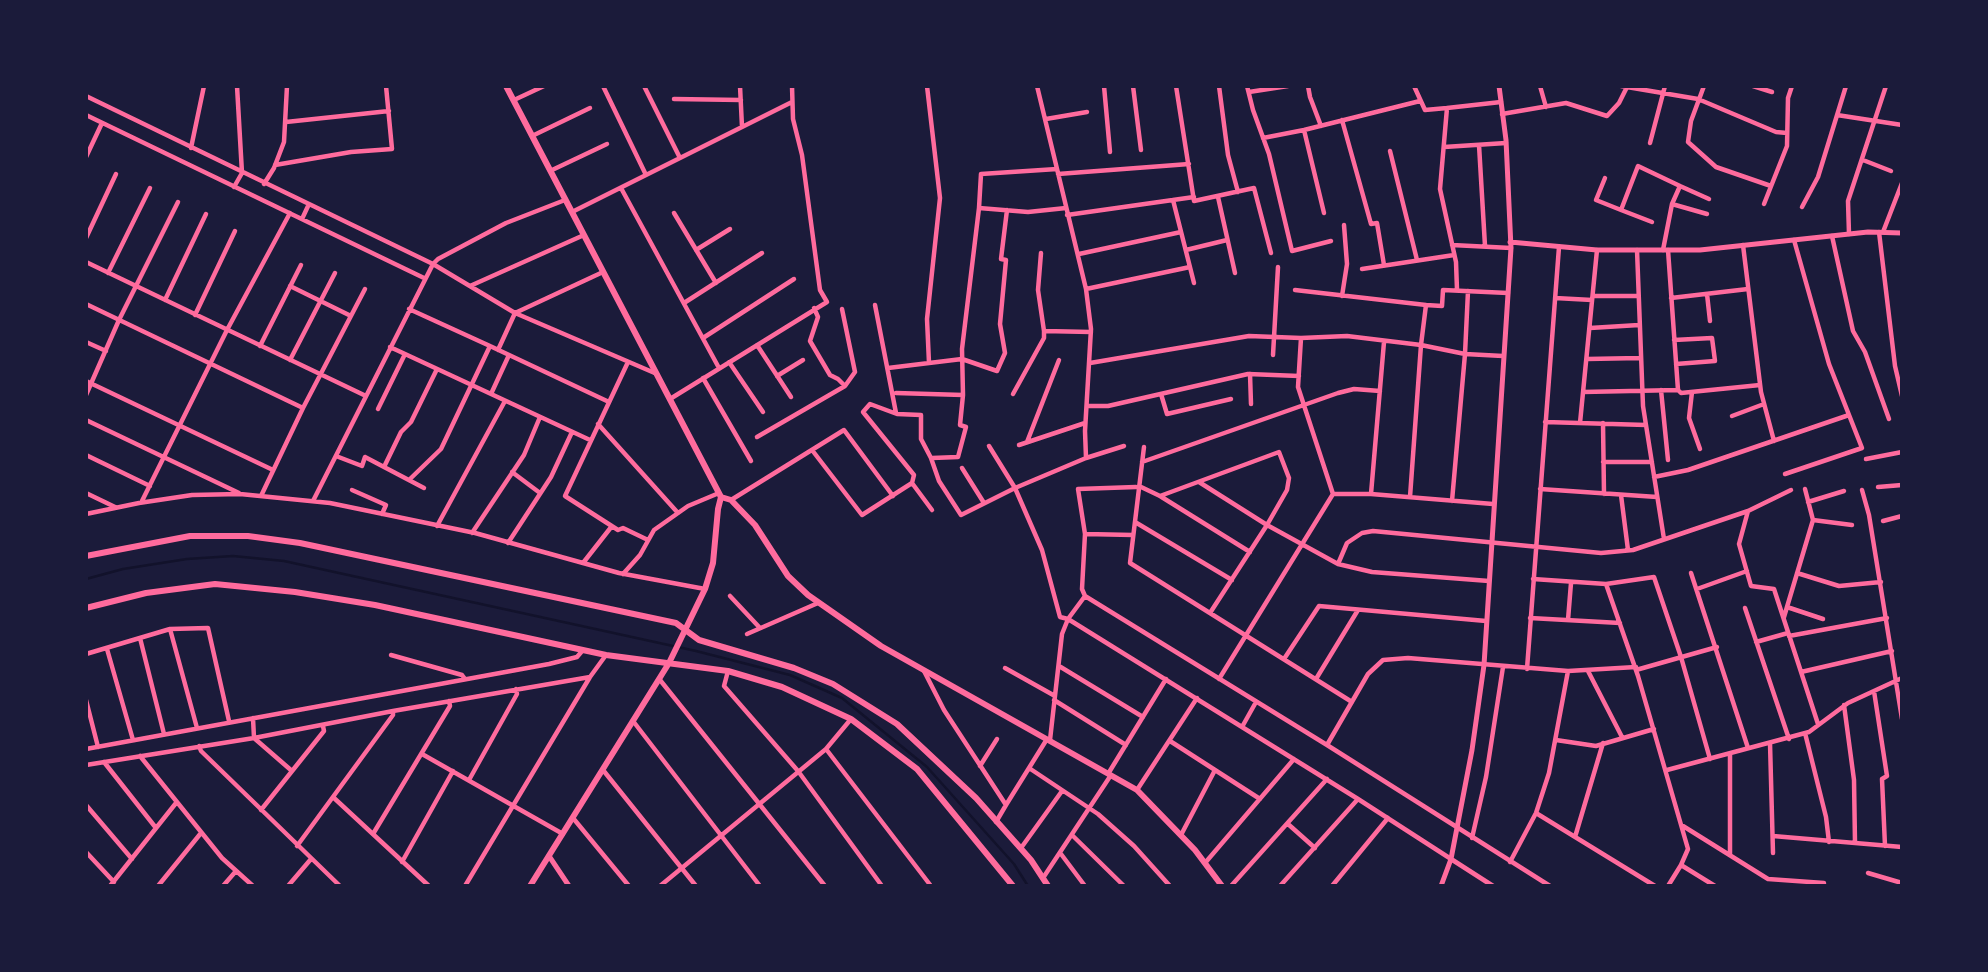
<!DOCTYPE html>
<html>
<head>
<meta charset="utf-8">
<style>
	body { margin:0 }
	#map { position:relative; width:1988px; height:972px; overflow:hidden; background:#1b1b3a; font-family:"Exo 2",sans-serif }
	canvas { display:block }
	.frame { position:absolute; inset:0; border:88px solid #1b1b3a; pointer-events:none }
</style>
</head>
<body>
<div id="map">
<canvas width="1988" height="972"></canvas>
<div class="frame"></div>
</div>
<script>
const context = document.querySelector('canvas').getContext('2d');
context.lineJoin = 'round';
const poly = rows => new Path2D(rows.map(r => 'M' + r).join(''));
function stroke(path, color, width, dash) { context.strokeStyle = color; context.lineWidth = width; context.lineCap = dash ? 'butt' : 'round'; context.setLineDash(dash || []); context.stroke(path); }
const stream = poly([
	[86,579,123,569,187,559,233,556,284,561,696,651,790,675,842,698,927,767,1014,864,1028,886]
]);
const minor = poly([
	[603,86,646,175],
	[644,86,680,158],
	[740,86,742,127],
	[927,86,940,198,927,319,929,363],
	[1037,86,1086,289,1091,329,1085,431,1086,458],
	[1104,86,1110,152],
	[1133,86,1141,150],
	[1176,86,1194,201,1254,188,1271,253],
	[1219,86,1228,155,1238,192],
	[1247,86,1253,110,1269,154,1292,251,1331,241],
	[1308,86,1310,97,1321,126],
	[1414,86,1425,110,1447,108],
	[1540,86,1546,107],
	[1621,86,1698,99,1776,132,1787,133],
	[1704,86,1691,121,1688,142,1716,167,1771,186],
	[1753,86,1772,92],
	[1249,92,1288,86],
	[86,96,433,264,515,313,657,374],
	[674,99,741,100],
	[514,100,544,86],
	[1502,114,1566,103,1607,116,1619,103,1627,87],
	[86,115,424,278],
	[1837,115,1902,125],
	[1046,119,1087,112],
	[1342,120,1371,224,1377,223,1384,265],
	[286,122,389,111],
	[1304,130,1324,213],
	[532,136,590,108],
	[1263,138,1304,130,1420,101],
	[1650,143,1665,86],
	[1479,145,1485,246],
	[1444,147,1506,143],
	[191,148,204,86],
	[1390,151,1417,260],
	[86,157,102,123],
	[1863,160,1891,171],
	[275,165,351,152,392,149,386,86],
	[1057,169,981,174,979,208,1028,212,1066,208],
	[550,171,607,144],
	[1058,174,1189,164],
	[1605,178,1596,200,1621,210],
	[264,184,274,168,284,142,287,86],
	[234,187,242,173,237,86],
	[621,188,719,368],
	[1218,197,1235,273],
	[1173,200,1194,283],
	[1672,204,1707,214],
	[1764,204,1787,146,1788,98,1792,86],
	[1802,207,1818,177,1846,86],
	[572,212,792,102],
	[674,213,716,283],
	[1067,215,1194,197],
	[302,219,309,204],
	[1652,222,1621,210,1638,166,1680,186],
	[1879,232,1895,366,1902,396],
	[1883,232,1902,183],
	[1849,234,1848,201,1886,86],
	[1832,236,1853,331,1865,352,1889,419],
	[86,238,116,174],
	[1452,245,1511,248],
	[1743,245,1761,392,1774,441],
	[696,250,730,229],
	[1186,250,1227,240],
	[1637,250,1643,406,1664,539],
	[1663,250,1672,204,1680,186,1709,199],
	[1668,250,1678,390],
	[1041,253,1038,290,1044,331],
	[1079,254,1181,232],
	[86,262,366,396],
	[1362,269,1454,255],
	[108,273,150,188],
	[290,286,351,316],
	[470,286,584,235],
	[1086,289,1190,267],
	[1295,290,1426,305,1421,345,1410,497],
	[1457,290,1456,262,1440,189,1447,108,1501,102],
	[1707,294,1710,321],
	[1342,296,1347,264,1344,225],
	[1593,296,1638,296],
	[1555,298,1592,300],
	[1671,298,1748,289],
	[165,300,206,214],
	[684,303,762,253],
	[86,304,303,408,261,496],
	[875,305,896,413],
	[1426,305,1442,306,1443,290,1508,293],
	[842,309,855,372,845,386],
	[195,315,235,231],
	[1590,328,1639,325],
	[703,338,794,279],
	[1674,340,1712,338,1715,361,1676,364],
	[86,342,106,351],
	[757,345,791,397],
	[260,346,301,265],
	[490,346,609,402],
	[390,347,590,440],
	[498,350,515,313,603,272],
	[1273,355,1278,267],
	[1587,359,1640,358],
	[290,360,335,273],
	[628,362,565,496,618,530,623,528,648,540],
	[729,362,763,412],
	[1090,363,1249,336,1301,338],
	[888,368,962,359,997,371,1005,353,1000,324,1006,260,1001,259,1007,210],
	[1250,374,1251,404],
	[777,376,803,360],
	[703,378,751,461],
	[86,381,273,470],
	[1661,390,1668,460],
	[1583,392,1678,390,1681,393,1760,385],
	[1692,392,1689,418,1700,449],
	[896,393,963,395,960,425,966,427,958,457,932,458],
	[491,394,509,355],
	[1013,394,1044,338,1044,331,1091,332],
	[1161,394,1167,414,1231,399],
	[86,395,119,320,178,202],
	[963,395,962,349,979,208],
	[670,399,827,302,820,290,802,155,793,119,792,86],
	[1087,406,1108,406,1248,374,1299,376],
	[303,408,365,289],
	[378,409,405,354],
	[1732,416,1764,404],
	[86,420,239,493],
	[1545,422,1646,425],
	[1580,423,1597,250],
	[1603,423,1604,494],
	[598,424,678,513],
	[757,437,845,386,838,379,830,375,810,341,818,317,814,308],
	[1027,442,1059,360],
	[1019,445,1085,423],
	[989,446,1015,488,1042,550,1060,617,1068,619,1062,634,1050,740],
	[1144,447,1130,563,1352,702],
	[812,450,862,515,912,483,932,510],
	[86,455,150,486],
	[336,456,362,466,365,457,424,488],
	[1866,459,1902,452],
	[1142,462,1338,393,1354,389,1380,391],
	[1603,462,1652,462],
	[384,467,401,432,411,422,437,369],
	[962,468,984,503],
	[512,472,540,493],
	[1785,474,1862,448,1829,364,1794,240],
	[1654,477,1688,470,1849,415],
	[409,480,441,449,490,346,409,309],
	[1199,482,1267,525,1338,564,1372,572,1489,581],
	[912,483,914,475,863,412,870,404,897,414,921,415,921,439,931,458,939,481,961,515,1015,488,1086,458,1124,446],
	[1139,486,1160,496,1250,552],
	[1878,487,1902,485],
	[1540,489,1657,497],
	[1805,489,1813,520],
	[352,490,386,505,382,514],
	[1791,490,1748,511,1739,544,1751,586,1774,589,1818,724],
	[1862,490,1869,515,1902,719],
	[86,493,115,507],
	[1371,494,1384,342],
	[1621,495,1628,550],
	[1160,496,1279,452,1289,478,1287,490,1267,525,1210,613],
	[731,500,844,430,893,496],
	[142,501,227,330,290,213],
	[313,501,433,264,438,259,506,223,565,200],
	[1452,501,1465,354,1468,291],
	[1808,502,1844,491],
	[1493,504,1371,494,1333,494,1298,387,1301,338,1347,336,1421,345,1465,354,1503,356],
	[86,514,139,503,192,495,240,494,330,503,475,533,619,573,705,589],
	[1883,521,1902,516],
	[1135,522,1232,580],
	[437,526,505,401],
	[472,533,524,455,540,417],
	[1085,534,1082,589,1085,596],
	[1133,535,1085,534,1078,489,1136,487],
	[508,543,551,477,572,432],
	[583,563,612,526],
	[1338,564,1347,543,1362,533,1373,531,1601,553,1633,550,1748,511],
	[1691,573,1748,748],
	[1797,573,1839,586,1881,582],
	[623,574,640,555,654,530,688,506,719,493],
	[1533,579,1606,584,1654,577,1681,657,1710,759],
	[1606,584,1638,676,1688,849,1681,865,1668,886],
	[1697,589,1747,571],
	[730,596,760,628],
	[1787,607,1823,619],
	[1745,608,1789,739],
	[1784,617,1813,520,1852,525],
	[1530,618,1620,623],
	[1568,620,1571,583],
	[170,629,197,728],
	[747,634,818,603],
	[1789,636,1887,618],
	[140,638,164,734],
	[1756,642,1788,633],
	[107,649,133,740],
	[86,654,170,629,208,628,229,721],
	[391,655,462,675,465,679],
	[1284,659,1319,606,1486,621],
	[1059,666,1143,717],
	[1005,668,1055,696],
	[1527,669,1559,247],
	[1636,670,1717,647],
	[728,671,724,686,798,771,882,886],
	[924,671,944,710,1006,805,996,822],
	[1588,671,1622,737],
	[1801,672,1892,651],
	[1219,679,1333,494],
	[1316,679,1358,610],
	[660,680,825,886],
	[1874,691,1887,776,1882,779,1885,846],
	[86,700,98,747],
	[1054,700,1126,745],
	[1844,705,1854,780,1855,843],
	[253,718,254,738,292,771],
	[633,721,760,886],
	[1242,727,1256,702],
	[1805,733,1826,817,1829,842],
	[1556,740,1596,746,1654,729],
	[1170,741,1260,799],
	[1770,743,1773,853],
	[1327,745,1368,674,1383,660,1408,658,1568,671,1636,667],
	[199,746,201,751,340,886],
	[86,749,549,664,577,657,583,650],
	[826,749,931,886],
	[422,754,563,834],
	[140,756,222,858,253,886],
	[104,762,156,828],
	[86,765,254,738,393,711,590,677],
	[980,766,997,739],
	[1029,768,1098,814,1134,846,1170,886],
	[603,770,696,886],
	[1667,770,1809,732,1848,703,1902,678],
	[1108,774,1166,679],
	[469,780,517,694,516,689],
	[1137,790,1197,698],
	[334,798,429,886],
	[86,805,132,859],
	[1006,805,1047,739],
	[261,810,324,731,323,726],
	[1536,813,1655,886],
	[573,818,629,886],
	[1288,824,1315,848],
	[1683,826,1768,879,1824,883,1823,886],
	[373,834,450,706,449,701],
	[1181,835,1215,770],
	[1073,836,1124,886],
	[1773,836,1902,847],
	[1575,837,1603,743],
	[1472,838,1486,777,1503,667],
	[297,846,393,715,393,711],
	[1021,848,1062,791],
	[86,852,114,882],
	[1061,854,1085,886],
	[1730,854,1730,753],
	[1451,859,1358,799,1068,619,1085,596,1327,745,1550,886],
	[402,862,453,771],
	[1510,862,1536,813,1549,773,1568,671],
	[1205,863,1294,759],
	[1681,865,1715,886],
	[1868,873,1902,883],
	[1043,878,1111,775],
	[110,886,176,803],
	[158,886,201,833],
	[223,886,236,871],
	[288,886,311,859],
	[465,886,590,677,606,655],
	[660,886,826,749,851,719],
	[1231,886,1327,779],
	[1280,886,1358,799],
	[1332,886,1388,818]
]);
const tertiary = poly([
	[1510,242,1597,250,1700,250,1868,232,1902,233],
	[549,856,569,886],
	[1451,859,1493,886],
	[1441,886,1451,859,1472,750,1484,665,1511,248,1506,140,1499,86]
]);
const secondary = poly([
	[506,86,721,497],
	[721,497,731,500,755,525,788,576,808,595,881,646,1137,790,1195,850,1222,886],
	[86,556,190,536,248,536,300,543,676,623,699,640,794,668,833,684,897,724,976,798,1031,860,1048,886],
	[86,608,146,593,215,584,295,592,375,605,606,655,728,671,782,687,851,719,917,769,1013,886],
	[530,886,669,663,705,589,713,563,718,509,721,497]
]);
stroke(stream, '#12122b', 2.5);
stroke(minor, '#ff6b9d', 4.5);
stroke(tertiary, '#ff6b9d', 5);
stroke(secondary, '#ff6b9d', 6);
</script>
</body>
</html>
